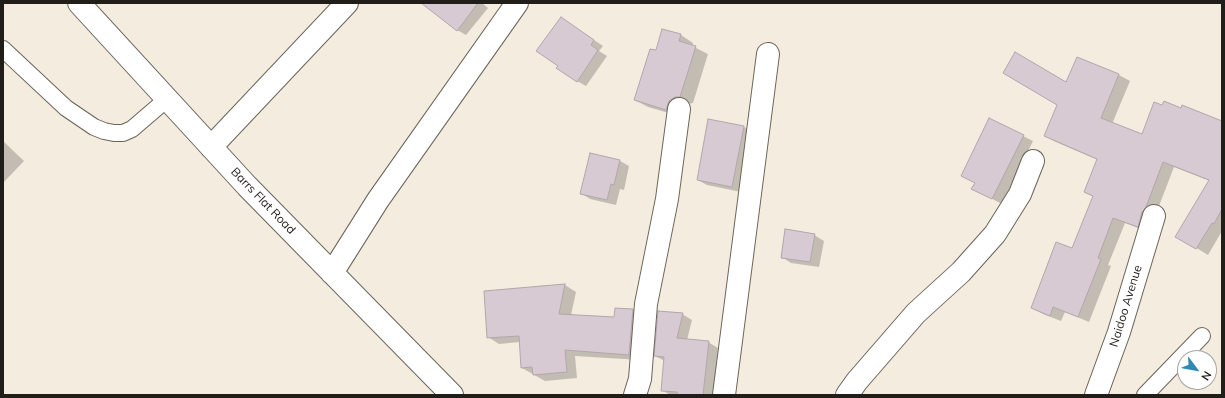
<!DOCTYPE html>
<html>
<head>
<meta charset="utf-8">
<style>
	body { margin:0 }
	#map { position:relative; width:1225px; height:398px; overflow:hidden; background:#f3ecdf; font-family:Mulish,sans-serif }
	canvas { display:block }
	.frame { position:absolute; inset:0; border:4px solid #211e1a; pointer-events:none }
	.north { position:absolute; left:1177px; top:350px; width:40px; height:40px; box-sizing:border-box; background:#fff; border:1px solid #a6a5a3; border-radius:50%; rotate:122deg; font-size:11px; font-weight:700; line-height:16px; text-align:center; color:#211e1a }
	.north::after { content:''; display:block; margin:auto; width:14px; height:18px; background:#3088b6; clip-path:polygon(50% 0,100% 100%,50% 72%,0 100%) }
</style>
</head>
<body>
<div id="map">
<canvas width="1225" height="398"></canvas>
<div class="frame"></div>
<div class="north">N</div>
</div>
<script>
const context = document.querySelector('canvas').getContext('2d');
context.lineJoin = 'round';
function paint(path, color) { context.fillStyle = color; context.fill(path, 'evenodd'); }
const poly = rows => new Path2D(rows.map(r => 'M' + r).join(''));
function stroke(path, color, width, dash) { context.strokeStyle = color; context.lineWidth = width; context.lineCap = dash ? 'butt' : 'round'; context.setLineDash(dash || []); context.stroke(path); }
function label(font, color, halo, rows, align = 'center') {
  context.font = font + ' Mulish,sans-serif'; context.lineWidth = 4; context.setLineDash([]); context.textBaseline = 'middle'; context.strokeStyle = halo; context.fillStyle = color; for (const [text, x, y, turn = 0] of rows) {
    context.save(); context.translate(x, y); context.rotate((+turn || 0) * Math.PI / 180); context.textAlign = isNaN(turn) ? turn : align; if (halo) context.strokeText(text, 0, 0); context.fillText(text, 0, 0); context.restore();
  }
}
const shadow = poly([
	[438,3,482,3,488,8,466,35,457,30],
	[561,18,603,46,599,51,607,56,586,86,577,81,559,66],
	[681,35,693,43,692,46,708,54,693,103,688,104,679,116,648,107,635,100,656,52],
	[1078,58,1119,75,1130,81,1112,124,1142,135,1222,123,1222,231,1208,255,1177,236,1210,181,1174,167,1149,232,1125,223,1108,265,1111,266,1089,322,1065,312,1061,321,1043,314,1032,308,1073,249,1094,197,1085,192,1098,160,1056,142,1045,136],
	[744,127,753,132,741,192,707,185,698,180],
	[1023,136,1033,141,1002,204,973,189],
	[3,141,24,161,3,183],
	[591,154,620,161,629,166,624,190,620,189,616,205,590,199,581,193],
	[814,235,824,241,819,267,791,263,782,257],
	[565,285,576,292,571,315,615,318,633,310,644,317,640,360,575,356,577,378,545,381,522,368,520,342,499,344,488,337,485,292],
	[682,314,692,320,687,340,708,342,718,348,713,395,670,395,662,390,665,361,655,356]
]);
const building = poly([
	[421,3,478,3,457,31,421,3],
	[561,17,594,40,591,45,598,50,577,82,556,68,558,66,536,51,561,17],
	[662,29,681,34,679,41,696,46,680,97,675,97,669,101,666,110,634,100,650,49,656,50,662,29],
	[1015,52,1066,82,1077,57,1119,74,1101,118,1142,134,1154,102,1162,105,1164,101,1181,108,1182,105,1222,121,1222,209,1214,224,1212,223,1196,249,1175,237,1209,180,1163,162,1146,207,1142,212,1138,227,1113,218,1098,258,1101,259,1078,317,1053,307,1050,316,1031,308,1056,242,1072,248,1093,196,1084,192,1097,159,1044,136,1057,105,1003,73,1015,52],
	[989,118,1024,135,992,199,971,189,975,183,961,176,989,118],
	[708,119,744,126,732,187,697,180,708,119],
	[590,153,620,160,614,185,611,184,607,200,580,194,590,153],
	[785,229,815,234,810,262,781,258,785,229],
	[565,284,559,314,614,317,615,308,633,309,629,355,565,350,567,372,533,375,532,367,521,368,519,336,487,338,484,291,565,284],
	[658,311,683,313,677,338,709,341,703,395,677,395,677,392,661,391,664,357,654,356,658,311]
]);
const service = poly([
	[3,49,66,108,94,127,104,131,114,133,123,133,132,129,167,99],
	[1145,395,1202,336]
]);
const minor = poly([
	[79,3,247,186,452,395],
	[211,147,347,3],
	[332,273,378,200,517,3],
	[635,395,640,379,646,304,667,199,679,109],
	[724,395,768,54],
	[847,395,857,381,916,313,961,272,995,234,1020,194,1033,161],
	[1096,395,1119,332,1154,216]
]);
const streetNames = [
	["Barrs Flat Road",263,201,46],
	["Naidoo Avenue",1126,306,-73]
];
paint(shadow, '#0003');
paint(building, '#d8cad2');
stroke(building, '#b2a5ac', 1);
stroke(service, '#6a6459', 18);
stroke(minor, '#6a6459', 24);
stroke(service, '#fff', 16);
stroke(minor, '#fff', 22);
label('12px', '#211e1a', '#fff', streetNames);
</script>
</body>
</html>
